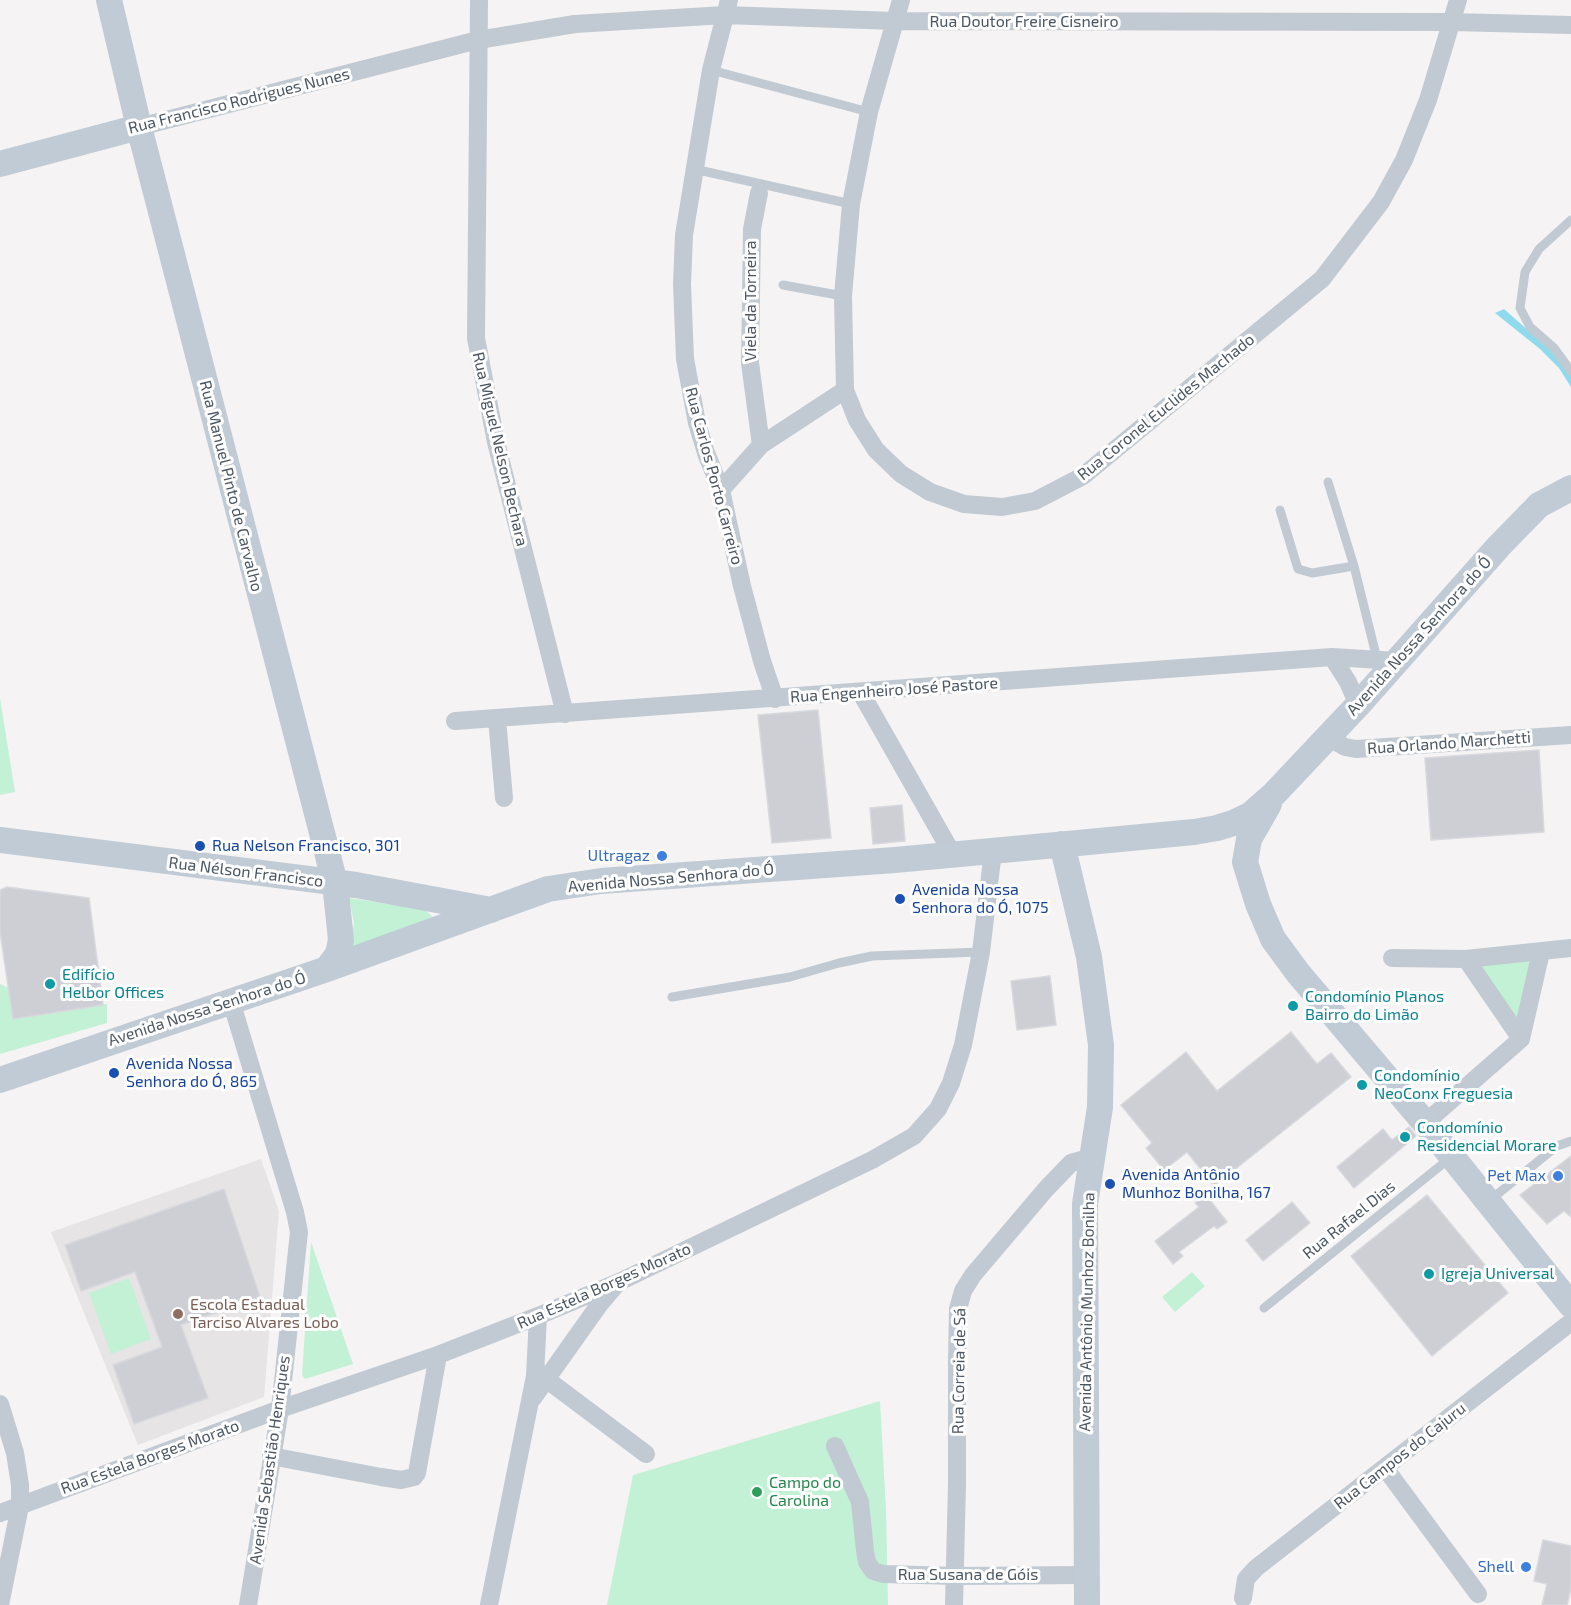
<!DOCTYPE html>
<html>
<head>
<meta charset="utf-8">
<style>
	body { margin:0 }
	canvas { display:block; background:#f5f3f3 }
</style>
</head>
<body>
<canvas width="1571" height="1605"></canvas>
<script>
const context = document.querySelector('canvas').getContext('2d');
context.lineJoin = 'round';
function paint(path, color) { context.fillStyle = color; context.fill(path, 'evenodd'); }
const poly = rows => new Path2D(rows.map(r => 'M' + r).join(''));
function stroke(path, color, width, dash) { context.strokeStyle = color; context.lineWidth = width; context.lineCap = dash ? 'butt' : 'round'; context.setLineDash(dash || []); context.stroke(path); }
function label(font, color, halo, rows, align = 'center') {
  context.font = font + ' "Exo 2",sans-serif'; context.lineWidth = 6; context.setLineDash([]); context.textBaseline = 'middle'; context.strokeStyle = halo; context.fillStyle = color; for (const [text, x, y, turn = 0] of rows) {
    context.save(); context.translate(x, y); context.rotate((+turn || 0) * Math.PI / 180); context.textAlign = isNaN(turn) ? turn : align; if (halo) context.strokeText(text, 0, 0); context.fillText(text, 0, 0); context.restore();
  }
}
const education = poly([
	[261,1159,279,1211,264,1397,138,1445,51,1232]
]);
const green = poly([
	[0,698,15,792,0,795],
	[349,898,424,909,432,916,431,923,349,950,354,923],
	[1533,958,1518,1023,1476,964],
	[0,984,9,988,13,1019,107,1004,107,1023,0,1054],
	[311,1242,353,1364,305,1379,302,1375],
	[1192,1272,1205,1286,1175,1312,1162,1297],
	[129,1278,151,1339,111,1354,89,1293],
	[880,1401,886,1510,888,1605,607,1605,633,1475]
]);
const water = poly([
	[1504,309,1556,355,1571,375,1571,387,1559,368,1540,349,1495,313]
]);
const building = poly([
	[818,710,831,838,772,843,758,715,818,710],
	[1539,750,1544,832,1431,840,1425,758,1539,750],
	[902,805,905,841,873,844,870,808,902,805],
	[7,887,89,898,103,1005,13,1019,0,932,0,890,7,887],
	[1050,976,1056,1025,1017,1030,1011,981,1050,976],
	[1291,1032,1317,1064,1331,1053,1351,1077,1214,1186,1187,1152,1164,1170,1146,1148,1152,1143,1121,1105,1186,1052,1217,1091,1291,1032],
	[1409,1127,1416,1136,1354,1188,1337,1167,1383,1129,1392,1140,1409,1127],
	[1571,1156,1571,1217,1564,1211,1547,1224,1520,1195,1571,1156],
	[224,1189,260,1297,181,1325,208,1398,134,1424,113,1365,162,1347,135,1272,81,1291,65,1245,224,1189],
	[1206,1195,1227,1222,1217,1229,1214,1226,1179,1252,1183,1256,1173,1264,1155,1241,1199,1207,1195,1203,1206,1195],
	[1427,1195,1508,1293,1432,1356,1351,1256,1427,1195],
	[1292,1202,1310,1223,1263,1261,1246,1240,1292,1202],
	[1543,1540,1571,1546,1571,1588,1567,1605,1542,1605,1547,1584,1534,1581,1543,1540]
]);
const lane = poly([
	[711,70,869,112],
	[694,169,851,204],
	[1571,220,1539,249,1525,272,1520,308,1530,327,1554,348,1571,371],
	[783,285,843,296],
	[1328,482,1354,566,1377,659],
	[1280,510,1298,569,1312,573,1354,566],
	[672,997,790,977,839,963,872,956,981,952],
	[1489,1201,1557,1146,1571,1141],
	[1264,1308,1450,1158]
]);
const street = poly([
	[479,0,476,338,496,442,565,714],
	[729,0,711,70,684,235,682,284,685,359,697,423,706,453,721,490,742,586,762,661,775,699],
	[901,0,869,112,851,204,843,296,845,390,857,420,876,450,901,474,930,492,964,504,1002,507,1035,501,1083,476,1322,279,1381,202,1404,160,1428,100,1458,0],
	[139,127,478,40,575,24,725,15,894,21,1452,22,1571,25],
	[759,193,752,229,750,363,761,445],
	[721,490,761,445,845,390],
	[1332,657,1348,682,1358,705],
	[861,693,953,855],
	[497,719,504,798],
	[455,721,1332,657,1397,661],
	[1329,738,1345,747,1356,749,1571,735],
	[1392,958,1466,959,1571,948],
	[1466,959,1521,1039],
	[231,1001,295,1212,299,1232,280,1409,248,1605],
	[1425,1123,1521,1039,1541,952],
	[537,1376,546,1379,646,1454],
	[533,1398,599,1305,616,1285],
	[0,1404,15,1453,20,1485,20,1506,0,1605],
	[835,1446,860,1502,865,1551,867,1562,873,1571,883,1574,956,1576,1087,1575],
	[271,1456,381,1477,401,1480,414,1477,417,1473,438,1355],
	[1385,1468,1478,1594],
	[0,1513,280,1409,438,1355,538,1316,619,1282,872,1160,914,1136,938,1109,951,1083,963,1045,981,952,993,851],
	[1243,1598,1246,1579,1256,1568,1571,1322],
	[489,1605,535,1376,538,1316],
	[954,1605,957,1483,957,1362,958,1309,963,1291,973,1275,1046,1189,1071,1163,1092,1157]
]);
const secondary = poly([
	[109,0,139,127,335,883,341,940,338,954,327,969],
	[0,164,139,127],
	[1269,804,1249,839,1245,862,1258,904,1273,939,1298,973,1425,1123,1571,1305],
	[0,840,356,885,491,910],
	[1062,844,1089,957,1101,1045,1100,1107,1085,1204,1087,1605],
	[0,1080,327,969,548,889,601,881,895,860,1078,843,1194,832,1217,828,1233,823,1250,815,1274,794,1358,705,1499,546,1539,505,1571,488]
]);
const markers = [
	[200,846,6,"#1a4fb4"],
	[662,856,6,"#3f7fe0"],
	[900,899,6,"#1a4fb4"],
	[50,984,6,"#0f9aa8"],
	[1293,1006,6,"#0f9aa8"],
	[114,1073,6,"#1a4fb4"],
	[1362,1085,6,"#0f9aa8"],
	[1405,1137,6,"#0f9aa8"],
	[1558,1176,6,"#3f7fe0"],
	[1110,1184,6,"#1a4fb4"],
	[1429,1274,6,"#0f9aa8"],
	[178,1314,6,"#8d6e63"],
	[757,1492,6,"#2e9e5b"],
	[1526,1567,6,"#3f7fe0"]
];
const streetNames = [
	["Rua Doutor Freire Cisneiro",1024,22],
	["Rua Francisco Rodrigues Nunes",239,101,-14],
	["Viela da Torneira",751,301,-90],
	["Rua Coronel Euclides Machado",1166,407,-39],
	["Rua Miguel Nelson Bechara",500,449,77],
	["Rua Carlos Porto Carreiro",714,476,75],
	["Rua Manuel Pinto de Carvalho",231,486,76],
	["Avenida Nossa Senhora do Ó",1419,636,-48],
	["Rua Engenheiro José Pastore",894,690,-4],
	["Rua Orlando Marchetti",1449,743,-4],
	["Rua Nélson Francisco",246,872,7],
	["Avenida Nossa Senhora do Ó",671,878,-5],
	["Avenida Nossa Senhora do Ó",207,1009,-18],
	["Rua Rafael Dias",1349,1220,-39],
	["Rua Estela Borges Morato",604,1286,-24],
	["Avenida Antônio Munhoz Bonilha",1087,1312,-89],
	["Rua Correia de Sá",959,1371,-89],
	["Rua Campos do Cajuru",1400,1456,-38],
	["Rua Estela Borges Morato",150,1457,-20],
	["Avenida Sebastião Henriques",270,1460,-82],
	["Rua Susana de Góis",968,1575]
];
const transitNames = [
	["Rua Nelson Francisco, 301",212,846],
	["Avenida Nossa",912,890],
	["Senhora do Ó, 1075",912,908],
	["Avenida Nossa",126,1064],
	["Senhora do Ó, 865",126,1082],
	["Avenida Antônio",1122,1175],
	["Munhoz Bonilha, 167",1122,1193]
];
const shopNames = [
	["Ultragaz",650,856],
	["Pet Max",1546,1176],
	["Shell",1514,1567]
];
const cultureNames = [
	["Edifício",62,975],
	["Helbor Offices",62,993],
	["Condomínio Planos",1305,997],
	["Bairro do Limão",1305,1015],
	["Condomínio",1374,1076],
	["NeoConx Freguesia",1374,1094],
	["Condomínio",1417,1128],
	["Residencial Morare",1417,1146],
	["Igreja Universal",1441,1274]
];
const educationNames = [
	["Escola Estadual",190,1305],
	["Tarciso Alvares Lobo",190,1323]
];
const leisureNames = [
	["Campo do",769,1483],
	["Carolina",769,1501]
];
paint(education, '#e6e4e5');
paint(green, '#c3f1d5');
paint(water, '#90daee');
paint(building, '#cdcfd5');
stroke(building, '#d7d9de', 1.5);
stroke(lane, '#c1cad2', 9);
stroke(street, '#c1cad2', 18);
stroke(secondary, '#c1cbd6', 26);
for (const [x, y, r, color] of markers) { const dot = new Path2D(); dot.arc(x, y, r, 0, 2 * Math.PI); context.fillStyle = color; context.fill(dot); stroke(dot, '#fff', 2); }
label('16px', '#4a5661', '#fff', streetNames);
label('16px', '#164399', '#fff', transitNames, 'left');
label('16px', '#366cbe', '#fff', shopNames, 'right');
label('16px', '#0d838f', '#fff', cultureNames, 'left');
label('16px', '#785e54', '#fff', educationNames, 'left');
label('16px', '#27864d', '#fff', leisureNames, 'left');
</script>
</body>
</html>
